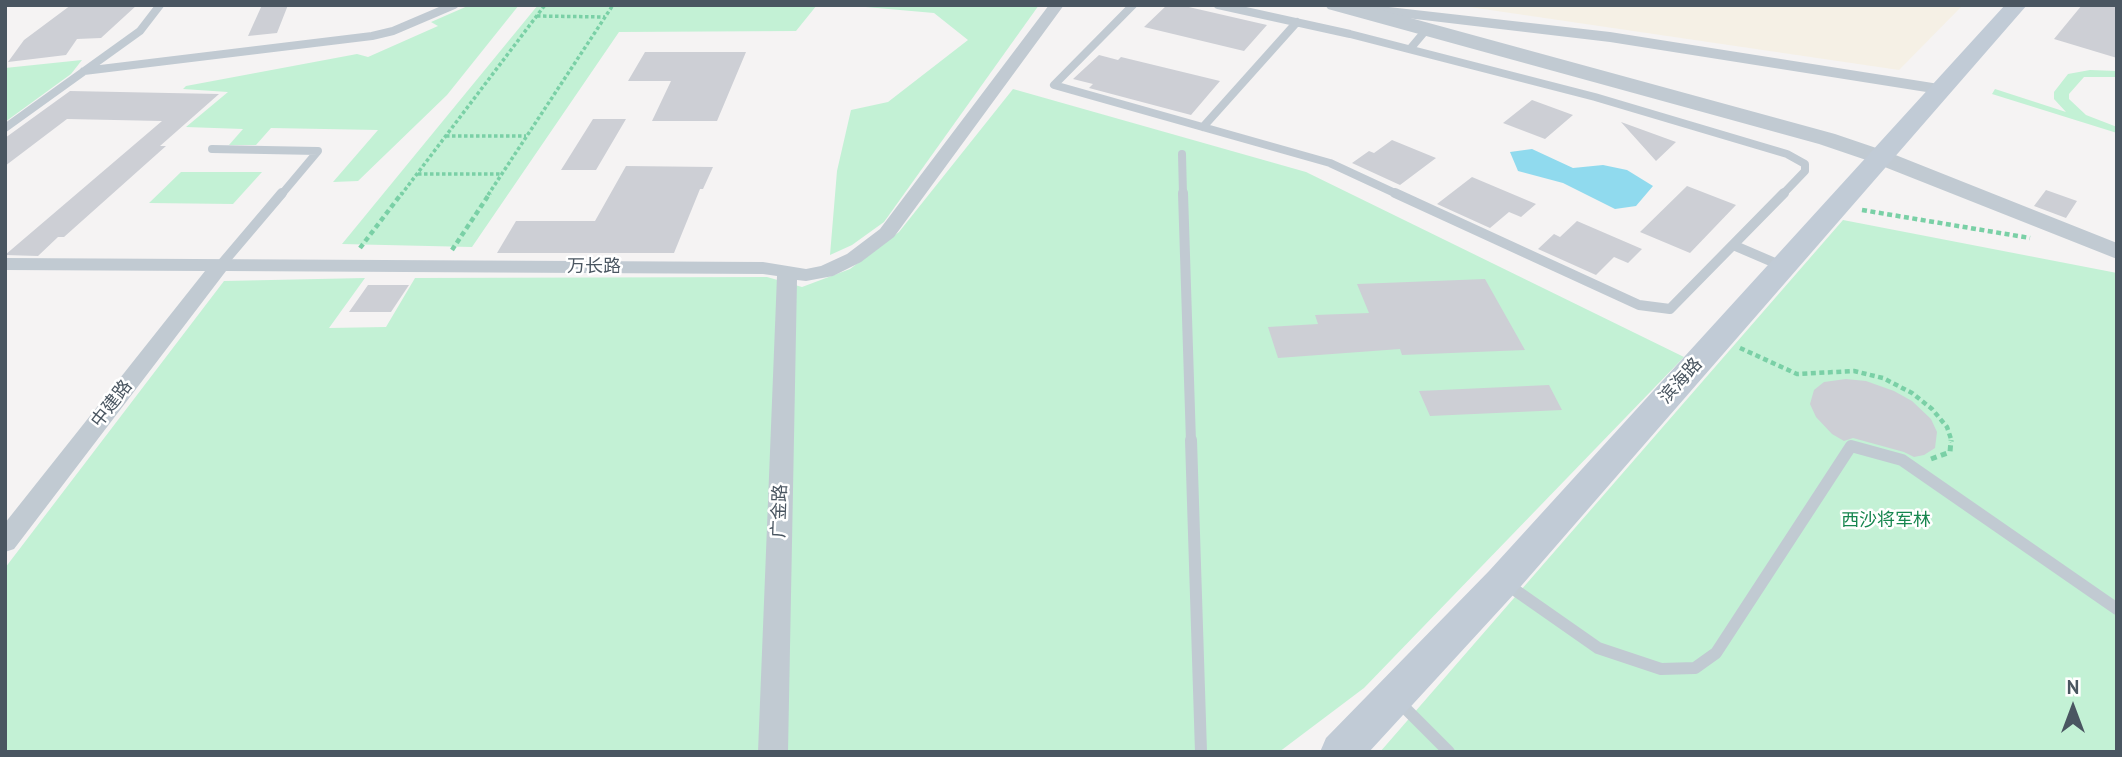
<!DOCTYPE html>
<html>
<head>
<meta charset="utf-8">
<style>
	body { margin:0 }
	#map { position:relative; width:2122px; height:757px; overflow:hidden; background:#f5f3f3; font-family:"PT Sans",sans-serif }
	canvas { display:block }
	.frame { position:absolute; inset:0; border:7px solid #4a5661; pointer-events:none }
	.north { position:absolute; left:2038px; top:673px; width:70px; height:70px; -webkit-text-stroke:5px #fff; paint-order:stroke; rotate:0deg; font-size:19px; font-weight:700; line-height:28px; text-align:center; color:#4a5661 }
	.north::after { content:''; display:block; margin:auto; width:24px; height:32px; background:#4a5661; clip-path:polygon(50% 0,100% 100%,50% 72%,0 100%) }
</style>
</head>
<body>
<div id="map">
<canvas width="2122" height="757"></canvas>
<div class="frame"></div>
<div class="north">N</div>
</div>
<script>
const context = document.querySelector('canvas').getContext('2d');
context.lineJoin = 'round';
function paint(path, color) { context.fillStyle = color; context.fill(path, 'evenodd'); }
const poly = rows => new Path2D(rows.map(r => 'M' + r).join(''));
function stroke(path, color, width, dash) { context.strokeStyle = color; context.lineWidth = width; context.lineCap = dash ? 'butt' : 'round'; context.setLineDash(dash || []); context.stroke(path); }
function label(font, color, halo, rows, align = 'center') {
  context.font = font + ' "PT Sans","Noto Sans SC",sans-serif'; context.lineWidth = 5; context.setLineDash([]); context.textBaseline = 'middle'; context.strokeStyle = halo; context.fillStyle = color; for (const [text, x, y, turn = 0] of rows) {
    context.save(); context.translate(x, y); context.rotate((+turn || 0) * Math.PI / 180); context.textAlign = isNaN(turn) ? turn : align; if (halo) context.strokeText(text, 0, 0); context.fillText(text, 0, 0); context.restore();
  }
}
const green = poly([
	[470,5,519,5,447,95,358,181,333,182,378,130,271,128,256,145,229,145,243,129,186,127,228,92,183,89,186,86,357,54,368,57,438,26,431,22],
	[538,5,817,5,796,31,619,32,472,247,342,244],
	[843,5,1039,5,884,222,852,245,830,255,837,171,851,110,888,102,968,40,934,13],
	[82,60,71,74,5,122,5,68],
	[2090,70,2117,71,2117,77,2084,77,2069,94,2069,99,2086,115,2117,127,2117,133,1992,94,1995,89,2066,112,2054,99,2054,92,2068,74],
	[1013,89,1306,172,1684,357,1364,688,1279,752,5,752,5,568,224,281,365,278,329,328,386,327,415,278,767,277,802,287,850,269,899,232],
	[181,172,262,172,233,204,149,203],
	[1843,220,2117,273,2117,752,1380,752]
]);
const sand = poly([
	[1456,5,1963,5,1899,70]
]);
const water = poly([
	[1532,149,1573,168,1603,165,1627,170,1653,186,1636,206,1615,209,1563,183,1518,171,1510,152]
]);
const building = poly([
	[71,5,137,5,101,38,77,39,66,55,8,62,24,40],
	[262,5,288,5,277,33,248,36],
	[1167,5,1180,5,1267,25,1244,51,1144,27],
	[2082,5,2117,5,2117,58,2054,39],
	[645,52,746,52,717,121,652,121,671,81,628,81],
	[1099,55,1118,60,1121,57,1220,81,1191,115,1089,88,1093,84,1073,79],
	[70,91,219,94,160,146,166,146,64,237,58,237,38,256,5,255,162,121,67,119,5,166,5,138],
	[1532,100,1573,115,1545,139,1503,123],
	[593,119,626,119,596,170,561,170],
	[1621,122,1676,142,1656,161],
	[1392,140,1436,158,1400,185,1352,163,1369,151,1374,153],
	[626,166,713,167,703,189,700,189,674,253,497,253,516,221,595,221],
	[1472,177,1536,204,1521,217,1509,212,1490,228,1437,204],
	[1687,186,1736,205,1690,253,1640,232],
	[2046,190,2077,201,2066,218,2034,206],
	[1577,221,1642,249,1628,263,1614,257,1596,275,1538,249,1554,234,1560,237],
	[1485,279,1525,350,1402,355,1400,349,1278,358,1268,327,1318,324,1315,315,1369,313,1357,284],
	[368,285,409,285,391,312,349,312],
	[1846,379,1866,381,1894,391,1912,401,1931,419,1937,432,1935,448,1924,455,1914,457,1904,452,1853,438,1844,441,1832,434,1816,417,1810,404,1814,390,1824,382],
	[1549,385,1562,410,1430,416,1419,391]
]);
const pathFar2 = poly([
	[537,16,605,17],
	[446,136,526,136],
	[418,174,501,174],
	[401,195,545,5],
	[488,195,613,5]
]);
const pathFar1 = poly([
	[1862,210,2030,238],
	[360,248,402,193],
	[452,250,490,193],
	[1740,348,1797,374,1854,371,1883,378,1912,393,1932,409,1947,427,1952,442]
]);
const path = poly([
	[1931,459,1950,452,1951,440]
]);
const serviceFar2 = poly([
	[1133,5,1054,85,1330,163,1399,195],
	[1218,5,1350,34,1595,97,1787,154,1805,164,1805,171,1782,195],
	[1410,49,1426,30],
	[84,71,372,36,393,31,454,5],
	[1203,127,1297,22],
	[5,128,140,31,160,5],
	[212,149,318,151,281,195],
	[1182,154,1183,195]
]);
const serviceFar1 = poly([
	[1183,193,1191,442],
	[1395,193,1639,305,1670,309,1784,193],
	[1733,245,1782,266],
	[220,266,282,193]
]);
const service = poly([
	[1191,440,1201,752],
	[1505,583,1598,648,1661,669,1695,668,1716,653,1851,446,1902,460,2117,609],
	[1398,701,1449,752]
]);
const minor = poly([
	[1049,5,1064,5,894,237,861,262,833,276,806,281,797,280,788,752,758,752,777,276,763,274,226,271,14,549,5,552,5,523,205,271,5,270,5,258,763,262,806,269,821,266,847,254,880,229,1049,5],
	[1350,5,1371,5,1610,32,1939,84,1947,89,1939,94,1610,42,1356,12,1351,11,1350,5]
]);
const tertiary = poly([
	[1325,5,1363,5,1835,134,1888,152,2117,243,2117,259,1872,162,1819,144,1328,9,1325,5]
]);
const secondary = poly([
	[2005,5,2027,5,1515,593,1369,752,1320,752,1326,738,1489,571,2005,5]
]);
const streetNames = [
	["万长路",594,267],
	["滨海路",1681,381,-48],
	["中建路",112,404,-52],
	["广金路",780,511,-88]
];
const parkNames = [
	["西沙将军林",1886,521]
];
paint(green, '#c3f1d5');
paint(sand, '#f5f0e5');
paint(water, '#90daee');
paint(building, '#cdcfd5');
stroke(pathFar2, '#7ad0a6', 3.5, [3.5, 2.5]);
stroke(pathFar1, '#7ad0a6', 4.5, [5, 3.5]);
stroke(path, '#7ad0a6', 5, [6, 4.5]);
stroke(serviceFar2, '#c1cad2', 8);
stroke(serviceFar1, '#c1cad2', 10);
stroke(service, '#c1cad2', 12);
paint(minor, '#c1cad2');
paint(tertiary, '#c1cad2');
paint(secondary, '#c1cbd6');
label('18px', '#4a5661', '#fff', streetNames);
label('18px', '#17864f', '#fff', parkNames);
</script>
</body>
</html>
